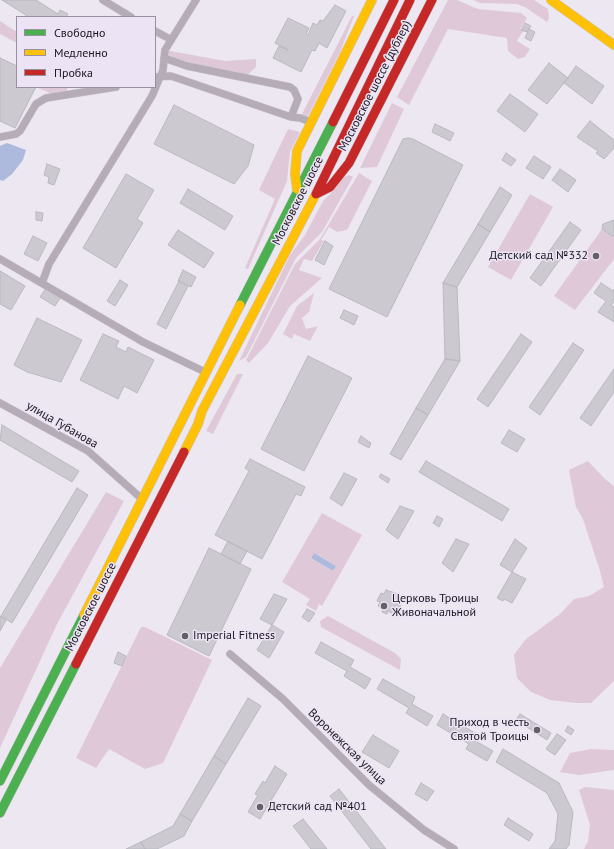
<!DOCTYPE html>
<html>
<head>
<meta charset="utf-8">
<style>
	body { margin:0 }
	#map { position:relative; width:614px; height:849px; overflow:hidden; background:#ece7f1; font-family:"PT Sans",sans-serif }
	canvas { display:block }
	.legend { position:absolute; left:16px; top:16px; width:140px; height:72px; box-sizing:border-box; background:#ece3f5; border:1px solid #98919f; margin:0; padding:5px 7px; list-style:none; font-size:12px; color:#1a171d }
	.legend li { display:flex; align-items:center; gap:8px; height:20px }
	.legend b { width:20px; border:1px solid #98919f }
</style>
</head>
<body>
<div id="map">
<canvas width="614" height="849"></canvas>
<ul class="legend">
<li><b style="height:5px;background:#4caf50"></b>Свободно</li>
<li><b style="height:5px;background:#ffc107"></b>Медленно</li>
<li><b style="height:5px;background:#c62828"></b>Пробка</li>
</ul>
</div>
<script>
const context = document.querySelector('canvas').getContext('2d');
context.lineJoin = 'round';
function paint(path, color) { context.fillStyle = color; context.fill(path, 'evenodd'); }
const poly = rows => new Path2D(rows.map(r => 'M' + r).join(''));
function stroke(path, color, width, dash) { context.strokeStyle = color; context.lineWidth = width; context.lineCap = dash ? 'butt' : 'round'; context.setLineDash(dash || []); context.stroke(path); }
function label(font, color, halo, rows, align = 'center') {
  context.font = font + ' "PT Sans",sans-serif'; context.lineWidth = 3; context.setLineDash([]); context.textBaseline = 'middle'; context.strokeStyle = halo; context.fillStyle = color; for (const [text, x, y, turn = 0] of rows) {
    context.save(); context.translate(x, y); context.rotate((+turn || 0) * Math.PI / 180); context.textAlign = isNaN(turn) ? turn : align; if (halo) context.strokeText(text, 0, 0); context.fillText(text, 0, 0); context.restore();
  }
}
const green = poly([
	[448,0,457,0,478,9,521,13,527,18,520,29,523,31,517,41,530,49,525,57,518,59,508,51,507,38,448,29,409,105,397,97],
	[473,0,534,0,548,9,549,18,547,22,525,7,516,4,480,3],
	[352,16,354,16,340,52,306,120,300,118],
	[0,21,17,32,17,43,0,34],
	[165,50,225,61,256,59,256,67,244,78,195,68,170,57],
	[36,87,68,87,66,93,59,97],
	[392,103,404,109,377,167,360,168],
	[288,129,300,132,290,152,287,181,248,269,245,268,275,199,259,190],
	[359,173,372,181,347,230,337,232,329,227,321,240,324,241,312,261,304,259,299,270,322,278,290,306,268,343,249,363,246,360,295,264,320,239],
	[349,175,353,177,322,232,296,258,246,357,239,361,290,255,305,235,323,201,334,190,342,178],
	[530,194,553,207,511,280,488,267],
	[602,229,612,236,614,235,614,259,575,310,554,296],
	[314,293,309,312,302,318,306,329,318,326,310,341,294,334,292,339,283,334,297,306],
	[237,374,243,374,213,434,206,431],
	[588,461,605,479,614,486,614,681,591,703,576,703,550,700,531,692,517,678,514,655,525,640,560,614,574,599,589,596,604,587,600,571,583,519,576,507,569,470],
	[106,492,124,501,57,624,0,748,0,668],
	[322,513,362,535,322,606,319,604,316,611,306,605,310,599,282,582],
	[314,553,336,566,333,571,311,558],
	[328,616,395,653,401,659,400,670,321,627,320,621],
	[141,627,145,627,212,660,163,763,145,769,109,749,96,768,76,758],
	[591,749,614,750,614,770,579,775,560,772,570,753],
	[585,787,614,790,614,849,584,849,588,841,590,825,579,790]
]);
const water = poly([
	[7,143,26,150,23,160,12,174,3,181,0,180,0,146],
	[314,553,336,566,333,571,311,558]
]);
const building = poly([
	[2,0,36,0,58,14,60,10,68,14,66,17,29,17,2,0],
	[335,5,346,11,327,48,319,43,315,51,312,50,301,72,273,58,279,46,288,50,275,43,288,18,309,28,306,34,308,35,313,23,317,25,320,20,323,21,335,5],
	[525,23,531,26,527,32,521,30,525,23],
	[529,29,535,32,531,41,525,38,529,29],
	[0,58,17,66,17,87,36,87,15,128,0,121,0,58],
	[549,63,568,78,547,104,528,90,549,63],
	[576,66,604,86,592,104,564,83,576,66],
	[510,94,538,114,525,132,497,111,510,94],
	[174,105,254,145,248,166,234,184,154,144,174,105],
	[590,121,614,140,614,148,604,159,596,153,598,151,577,137,590,121],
	[435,124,454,133,450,141,432,132,435,124],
	[408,138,413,139,463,165,387,317,329,289,403,139,408,138],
	[506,153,516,160,511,166,502,160,506,153],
	[534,156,551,167,543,179,526,168,534,156],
	[47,164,60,169,54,185,48,183,49,177,44,175,47,164],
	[560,169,576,180,568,192,552,180,560,169],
	[126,174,154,190,137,219,143,223,116,268,83,248,126,174],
	[500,187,512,195,490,232,478,224,500,187],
	[188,189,233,216,225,230,180,203,188,189],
	[36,212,43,213,42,221,36,220,36,212],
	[614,220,614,235,612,236,602,229,603,224,614,220],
	[570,222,581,230,541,286,530,278,570,222],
	[478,224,490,232,457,287,443,283,478,224],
	[178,230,214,253,204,268,168,245,178,230],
	[33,236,47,243,38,261,24,254,33,236],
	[325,241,333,246,324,265,315,260,325,241],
	[183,270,196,277,191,287,178,281,183,270],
	[0,271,25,286,11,310,0,304,0,271],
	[120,280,128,285,115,306,107,301,120,280],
	[179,281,188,286,166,329,157,324,179,281],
	[443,283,457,287,460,361,445,359,443,283],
	[601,283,613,291,614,289,614,302,611,305,614,307,614,322,598,312,606,301,594,293,601,283],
	[46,288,61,297,55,306,40,297,46,288],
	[344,310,358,316,354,325,340,318,344,310],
	[37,318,82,340,61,382,27,372,14,365,37,318],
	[103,334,119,341,116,347,126,352,128,347,154,360,137,393,124,386,118,399,80,380,103,334],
	[521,334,532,342,488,407,477,399,521,334],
	[573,343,584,350,540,415,529,407,573,343],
	[308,356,352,378,304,471,261,449,308,356],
	[445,359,460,361,428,415,416,408,445,359],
	[614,369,614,392,591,426,580,418,614,369],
	[416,408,428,415,401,460,390,454,416,408],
	[2,425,79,471,72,482,0,440,2,425],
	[509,430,525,439,517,452,501,443,509,430],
	[361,436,371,443,369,448,358,442,361,436],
	[250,459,305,487,301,496,296,494,262,559,215,535,249,471,245,468,250,459],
	[426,461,509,509,502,521,419,472,426,461],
	[344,473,357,479,342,506,330,498,344,473],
	[381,474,390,479,388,483,379,477,381,474],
	[77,488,88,495,12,623,1,616,77,488],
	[400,506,414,511,398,539,386,530,400,506],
	[437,516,443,519,439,527,433,523,437,516],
	[456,539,469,544,453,572,442,563,456,539],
	[515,539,527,548,512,572,500,565,515,539],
	[228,541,247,551,240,564,221,554,228,541],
	[209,548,251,569,209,656,167,635,209,548],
	[512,572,526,579,512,603,504,599,503,601,497,598,512,572],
	[386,590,398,594,397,597,403,600,400,605,401,608,395,615,388,611,387,614,382,612,383,609,378,606,380,602,377,601,381,593,384,594,386,590],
	[274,594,287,599,272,625,260,619,274,594],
	[307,609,315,613,309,622,302,617,307,609],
	[0,616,6,620,0,631,0,616],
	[272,625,284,632,269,658,257,650,272,625],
	[321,642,354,660,350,667,371,679,365,689,344,676,347,671,315,653,321,642],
	[118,652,126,656,122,666,114,663,118,652],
	[383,679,415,697,412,704,433,716,427,726,406,713,409,708,377,689,383,679],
	[248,698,261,706,226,764,214,756,248,698],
	[443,714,475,733,472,739,493,751,487,761,466,749,469,744,437,725,443,714],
	[520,714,551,733,547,740,516,720,520,714],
	[568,726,574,730,571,735,565,731,568,726],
	[557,734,566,740,555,755,546,749,557,734],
	[373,735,399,751,389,768,362,752,373,735],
	[503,749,559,783,573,812,569,845,566,849,549,849,555,841,558,814,547,793,496,762,503,749],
	[214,756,226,764,192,821,180,814,214,756],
	[275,766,287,774,260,819,248,812,258,795,255,794,263,781,265,783,275,766],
	[421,783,434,791,427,801,415,794,421,783],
	[339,789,386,849,371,849,330,796,339,789],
	[180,814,192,821,184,836,157,849,145,849,141,842,173,826,180,814],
	[508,818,533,834,529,841,504,825,508,818],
	[303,819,327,849,311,849,293,826,303,819],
	[141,842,145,849,126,849,141,842]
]);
const street = poly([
	[103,0,131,17],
	[155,31,170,39],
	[164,58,187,66,290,87,294,90,298,99,291,117],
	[155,77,171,76,291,117,300,118,311,122],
	[0,137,16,134,20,131,36,104,46,98,116,87],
	[0,259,143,342,205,372],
	[42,283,49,264,152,96,163,70,165,50,196,0],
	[0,403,88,451,142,499],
	[230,654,283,699,369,785,424,830,454,849]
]);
const fast = poly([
	[240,305,333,122],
	[0,781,84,615],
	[0,813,76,664]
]);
const slow = poly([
	[551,0,614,45],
	[297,189,295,174,297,151,372,0],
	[184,452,198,424,202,411,317,192],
	[84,615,240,305]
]);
const jam = poly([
	[333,122,394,0],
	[317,192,410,0],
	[316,194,330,187,349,163,432,0],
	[76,664,184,452]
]);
const markers = [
	[596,256,4,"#646067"],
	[384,606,4,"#646067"],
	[185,636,4,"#646067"],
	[537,730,4,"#646067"],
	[260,807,4,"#646067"]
];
const streetNames = [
	["Московское шоссе (дублер)",375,86,-63],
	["Московское шоссе",298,201,-63],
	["улица Губанова",62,425,30],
	["Московское шоссе",91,607,-63],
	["Воронежская улица",347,747,44]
];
const poiNames = [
	["Детский сад №332",588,256,"right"],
	["Церковь Троицы",392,599],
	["Живоначальной",392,613],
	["Imperial Fitness",193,636],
	["Приход в честь",529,723,"right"],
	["Святой Троицы",529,737,"right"],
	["Детский сад №401",268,807]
];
paint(green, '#dfc9d8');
paint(water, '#adb9dd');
paint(building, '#ccc9d1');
stroke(building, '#bab8c0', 1);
stroke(street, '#c6c2ca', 8);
stroke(fast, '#c6c2ca', 10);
stroke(slow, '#c6c2ca', 10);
stroke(jam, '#c6c2ca', 10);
stroke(street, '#b6acb7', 7);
stroke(fast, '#4caf50', 9);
stroke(slow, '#ffc107', 9);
stroke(jam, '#c62828', 9);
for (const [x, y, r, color] of markers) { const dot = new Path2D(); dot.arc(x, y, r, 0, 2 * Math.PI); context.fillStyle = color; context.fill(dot); stroke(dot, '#ece3f5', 1.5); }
label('12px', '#1a171d', '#ece3f5', streetNames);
label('12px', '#1a171d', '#ece3f5', poiNames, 'left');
</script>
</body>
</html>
